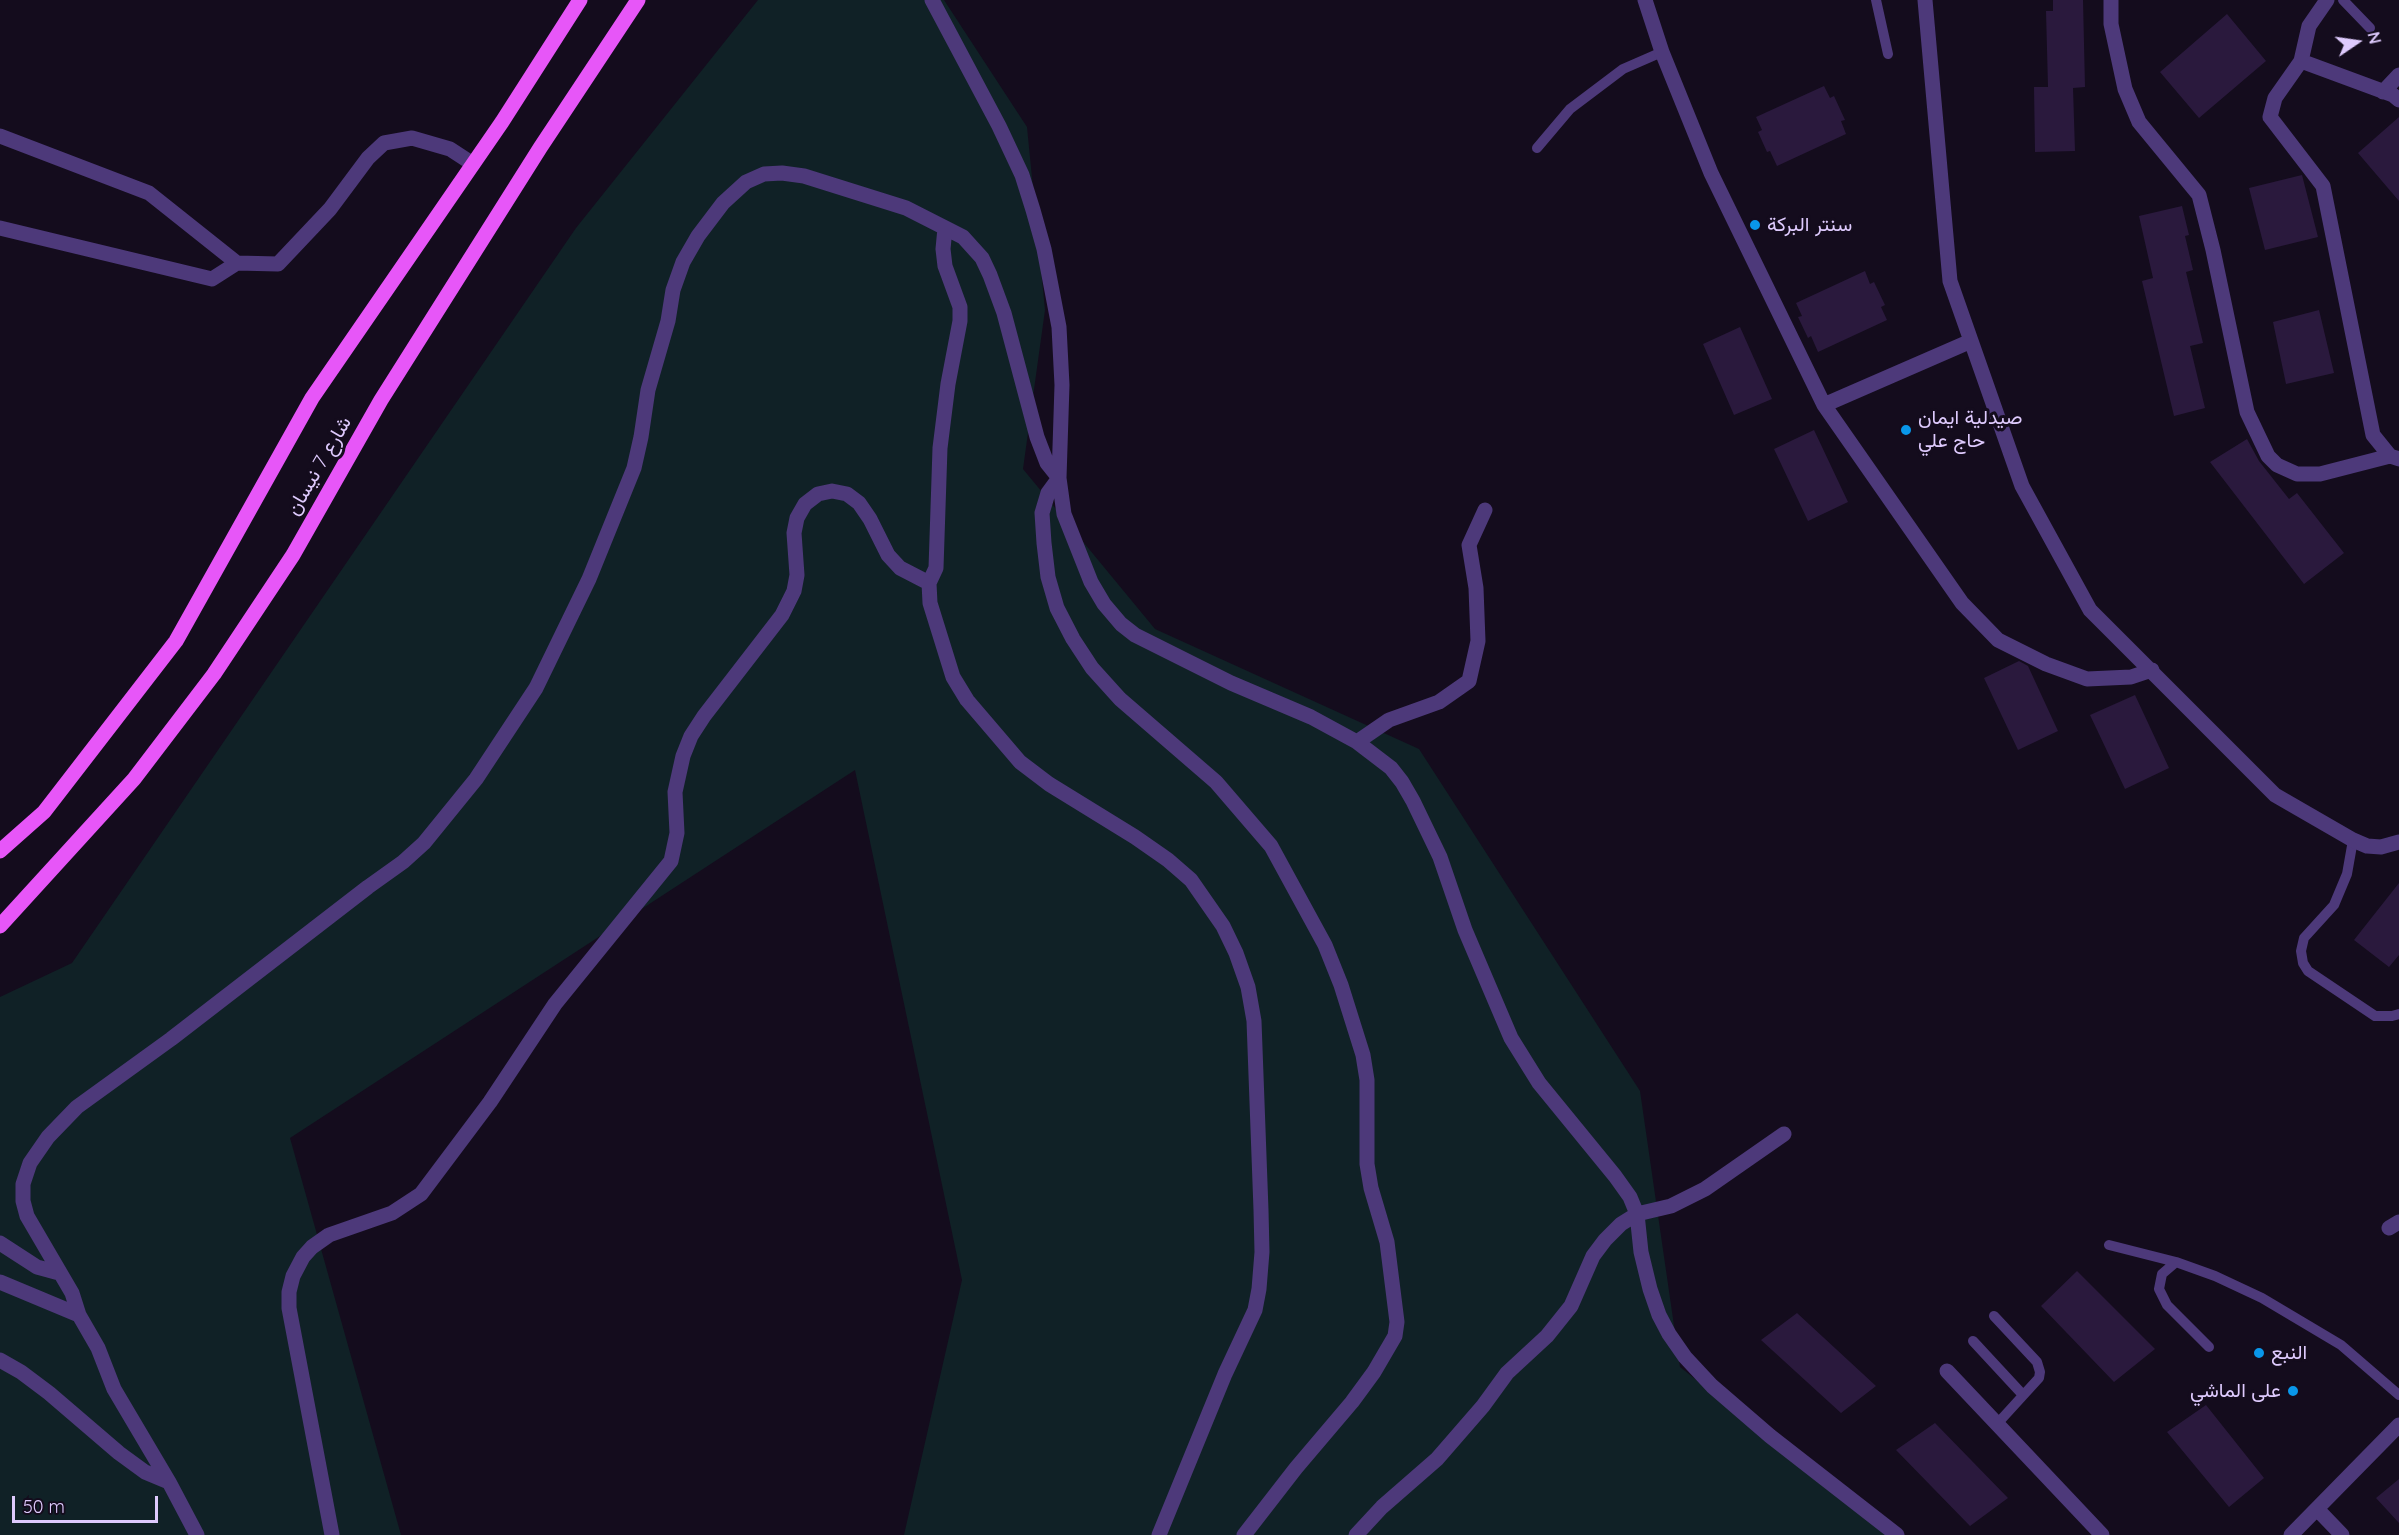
<!DOCTYPE html>
<html>
<head>
<meta charset="utf-8">
<style>
	body { margin:0 }
	#map { position:relative; width:2399px; height:1535px; overflow:hidden; background:#140c1d; font-family:Quicksand,sans-serif }
	canvas { display:block }
	.north { position:absolute; left:2327px; top:12px; width:60px; height:60px; -webkit-text-stroke:4px #140c1d; paint-order:stroke; rotate:77deg; font-size:16px; font-weight:700; line-height:24px; text-align:center; color:#decafd }
	.north::after { content:''; display:block; margin:auto; width:21px; height:27px; background:#decafd; clip-path:polygon(50% 0,100% 100%,50% 72%,0 100%) }
	.scale { position:absolute; left:12px; top:1496px; width:146px; height:27px; box-sizing:border-box; border:3px solid #decafd; border-top:0; padding-left:8px; font-size:18px; line-height:21px; white-space:nowrap; color:#decafd; -webkit-text-stroke:4px #140c1d; paint-order:stroke }
</style>
</head>
<body>
<div id="map">
<canvas width="2399" height="1535"></canvas>
<div class="north">N</div>
<div class="scale">50 m</div>
</div>
<script>
const context = document.querySelector('canvas').getContext('2d');
context.lineJoin = 'round';
function paint(path, color) { context.fillStyle = color; context.fill(path, 'evenodd'); }
const poly = rows => new Path2D(rows.map(r => 'M' + r).join(''));
function stroke(path, color, width, dash) { context.strokeStyle = color; context.lineWidth = width; context.lineCap = dash ? 'butt' : 'round'; context.setLineDash(dash || []); context.stroke(path); }
function label(font, color, halo, rows, align = 'center') {
  context.font = font + ' Quicksand,Vazirmatn,sans-serif'; context.lineWidth = 6; context.setLineDash([]); context.textBaseline = 'middle'; context.strokeStyle = halo; context.fillStyle = color; for (const [text, x, y, turn = 0] of rows) {
    context.save(); context.translate(x, y); context.rotate((+turn || 0) * Math.PI / 180); context.textAlign = isNaN(turn) ? turn : align; if (halo) context.strokeText(text, 0, 0); context.fillText(text, 0, 0); context.restore();
  }
}
const green = poly([
	[758,0,944,0,1027,127,1045,310,1023,469,1155,629,1419,749,1640,1091,1680,1367,1891,1535,904,1535,962,1280,855,770,290,1138,401,1535,0,1535,0,997,72,963,576,228]
]);
const building = poly([
	[2053,0,2083,0,2085,87,2073,88,2075,151,2035,152,2034,87,2048,87,2046,11,2053,11],
	[2227,14,2266,61,2199,118,2160,72],
	[1824,86,1830,98,1834,96,1845,120,1841,121,1846,134,1777,166,1770,151,1767,152,1758,132,1762,130,1756,117],
	[2399,117,2399,201,2358,153],
	[2302,175,2318,237,2265,250,2249,188],
	[2182,206,2189,235,2185,236,2193,270,2186,272,2203,343,2190,346,2205,408,2174,416,2142,281,2153,278,2139,216],
	[1865,271,1870,284,1874,282,1885,305,1881,307,1887,320,1818,352,1811,336,1808,338,1798,317,1802,316,1796,303],
	[2319,310,2334,373,2286,384,2273,322],
	[1740,327,1772,399,1734,415,1703,344],
	[1814,430,1848,502,1808,521,1774,449],
	[2247,439,2259,461,2289,499,2297,493,2344,553,2304,584,2210,462],
	[2019,661,2028,666,2058,731,2018,750,1984,678],
	[2135,695,2169,768,2125,789,2090,715],
	[2399,883,2399,955,2389,967,2354,940],
	[2077,1271,2155,1349,2114,1382,2041,1306],
	[1797,1313,1876,1386,1841,1413,1761,1340],
	[2206,1405,2264,1478,2229,1507,2167,1432],
	[1935,1423,2008,1498,1970,1526,1896,1450],
	[2399,1479,2399,1523,2376,1498]
]);
const lane = poly([
	[1876,0,1888,54],
	[2343,0,2370,28],
	[1537,148,1570,109,1623,69,1662,52],
	[2353,840,2347,874,2334,905,2304,938,2301,951,2303,963,2308,971,2375,1016,2392,1016,2399,1014],
	[2109,1245,2176,1262,2215,1276,2262,1298,2341,1345,2399,1395],
	[2176,1262,2162,1274,2159,1289,2167,1305,2209,1347],
	[1994,1316,2037,1362,2040,1372,2039,1378,1997,1424],
	[1973,1341,2023,1395]
]);
const street = poly([
	[932,0,999,126,1022,175,1033,210,1044,249,1059,327,1062,385,1059,478,1064,514,1091,582,1104,604,1121,624,1135,635,1231,683,1311,717,1357,742,1391,768,1402,782,1413,801,1440,857,1465,930,1511,1038,1539,1083,1615,1176,1630,1197,1637,1214,1641,1252,1650,1289,1659,1315,1669,1334,1685,1357,1712,1386,1770,1436,1897,1535],
	[1645,0,1662,52,1711,173,1824,405,1962,603,1998,640,2046,664,2087,679,2131,677,2152,670],
	[1925,0,1950,281,2022,486,2090,610,2275,795,2353,840,2367,846,2381,847,2399,842],
	[2111,0,2111,24,2125,89,2139,122,2199,195,2213,250,2247,412,2268,456,2277,465,2297,474,2320,474,2390,456],
	[2327,0,2309,26,2301,61,2275,98,2270,117,2323,186,2373,435,2390,456,2399,459],
	[2301,61,2393,95,2399,100],
	[2383,92,2399,75],
	[0,136,149,193,237,263],
	[0,228,212,279,237,263,278,264,330,209,368,158,384,143,412,138,450,149,473,164],
	[945,228,943,249,945,266,960,307,960,321,948,384,940,448,936,568,929,583,930,603,953,677,967,700,1020,762,1049,784,1135,837,1168,860,1191,880,1223,926,1236,953,1248,987,1254,1021,1261,1210,1262,1252,1259,1289,1255,1310,1225,1374,1159,1535],
	[1824,405,1971,341],
	[1059,478,1048,493,1042,513,1044,543,1048,577,1057,608,1073,639,1092,668,1120,699,1216,782,1271,846,1325,945,1341,985,1363,1055,1367,1080,1367,1164,1371,1188,1387,1242,1397,1322,1395,1336,1374,1372,1352,1402,1296,1468,1244,1535],
	[1357,742,1389,720,1439,702,1469,681,1478,641,1476,588,1469,545,1485,510],
	[2389,1228,2399,1222],
	[0,1243,37,1267,59,1273],
	[0,1282,79,1315],
	[0,1360,21,1372,49,1393,119,1453,145,1472,169,1482,197,1535],
	[1947,1371,2102,1535],
	[169,1482,114,1389,98,1348,79,1315,72,1293,27,1216,23,1201,23,1184,30,1163,48,1137,77,1107,171,1039,368,887,403,862,424,843,476,779,536,688,589,579,634,468,641,437,648,390,668,321,673,290,683,262,698,236,723,203,746,182,764,174,782,173,804,176,906,208,963,237,982,258,990,275,1004,313,1037,437,1047,463,1059,478],
	[2317,1509,2342,1535],
	[332,1535,289,1308,289,1292,293,1276,303,1257,312,1247,329,1235,392,1213,421,1194,490,1102,555,1004,671,861,677,833,675,792,683,756,691,736,704,716,782,615,794,591,797,575,794,533,797,518,805,504,818,494,832,491,847,494,859,503,870,519,888,555,900,568,929,583],
	[1356,1535,1382,1507,1437,1459,1483,1406,1507,1373,1547,1336,1571,1306,1593,1256,1605,1240,1621,1224,1637,1214,1671,1206,1705,1189,1784,1134],
	[2291,1535,2399,1425]
]);
const primary = poly([
	[0,851,44,812,176,641,312,398,502,122,580,0],
	[0,926,134,779,214,674,293,555,381,400,540,148,638,0]
]);
const markers = [
	[1755,225,6,"#0997ea"],
	[1906,430,6,"#0997ea"],
	[2259,1353,6,"#0997ea"],
	[2293,1391,6,"#0997ea"]
];
const poiNames = [
	["سنتر البركة",1767,225],
	["صيدلية ايمان",1918,418],
	["حاج علي",1918,441],
	["النبع",2271,1353],
	["على الماشي",2281,1391,"right"]
];
const streetNames = [
	["شارع 7 نيسان",319,466,-60]
];
paint(green, '#102126');
paint(building, '#2a193d');
stroke(lane, '#4d397a', 10);
stroke(street, '#4d397a', 15);
stroke(primary, '#e756f8', 15);
for (const [x, y, r, color] of markers) { const dot = new Path2D(); dot.arc(x, y, r, 0, 2 * Math.PI); context.fillStyle = color; context.fill(dot); stroke(dot, '#140c1d', 2); }
label('20px', '#decafd', '#140c1d', poiNames, 'left');
label('20px', '#decafd', '#140c1d', streetNames);
</script>
</body>
</html>
